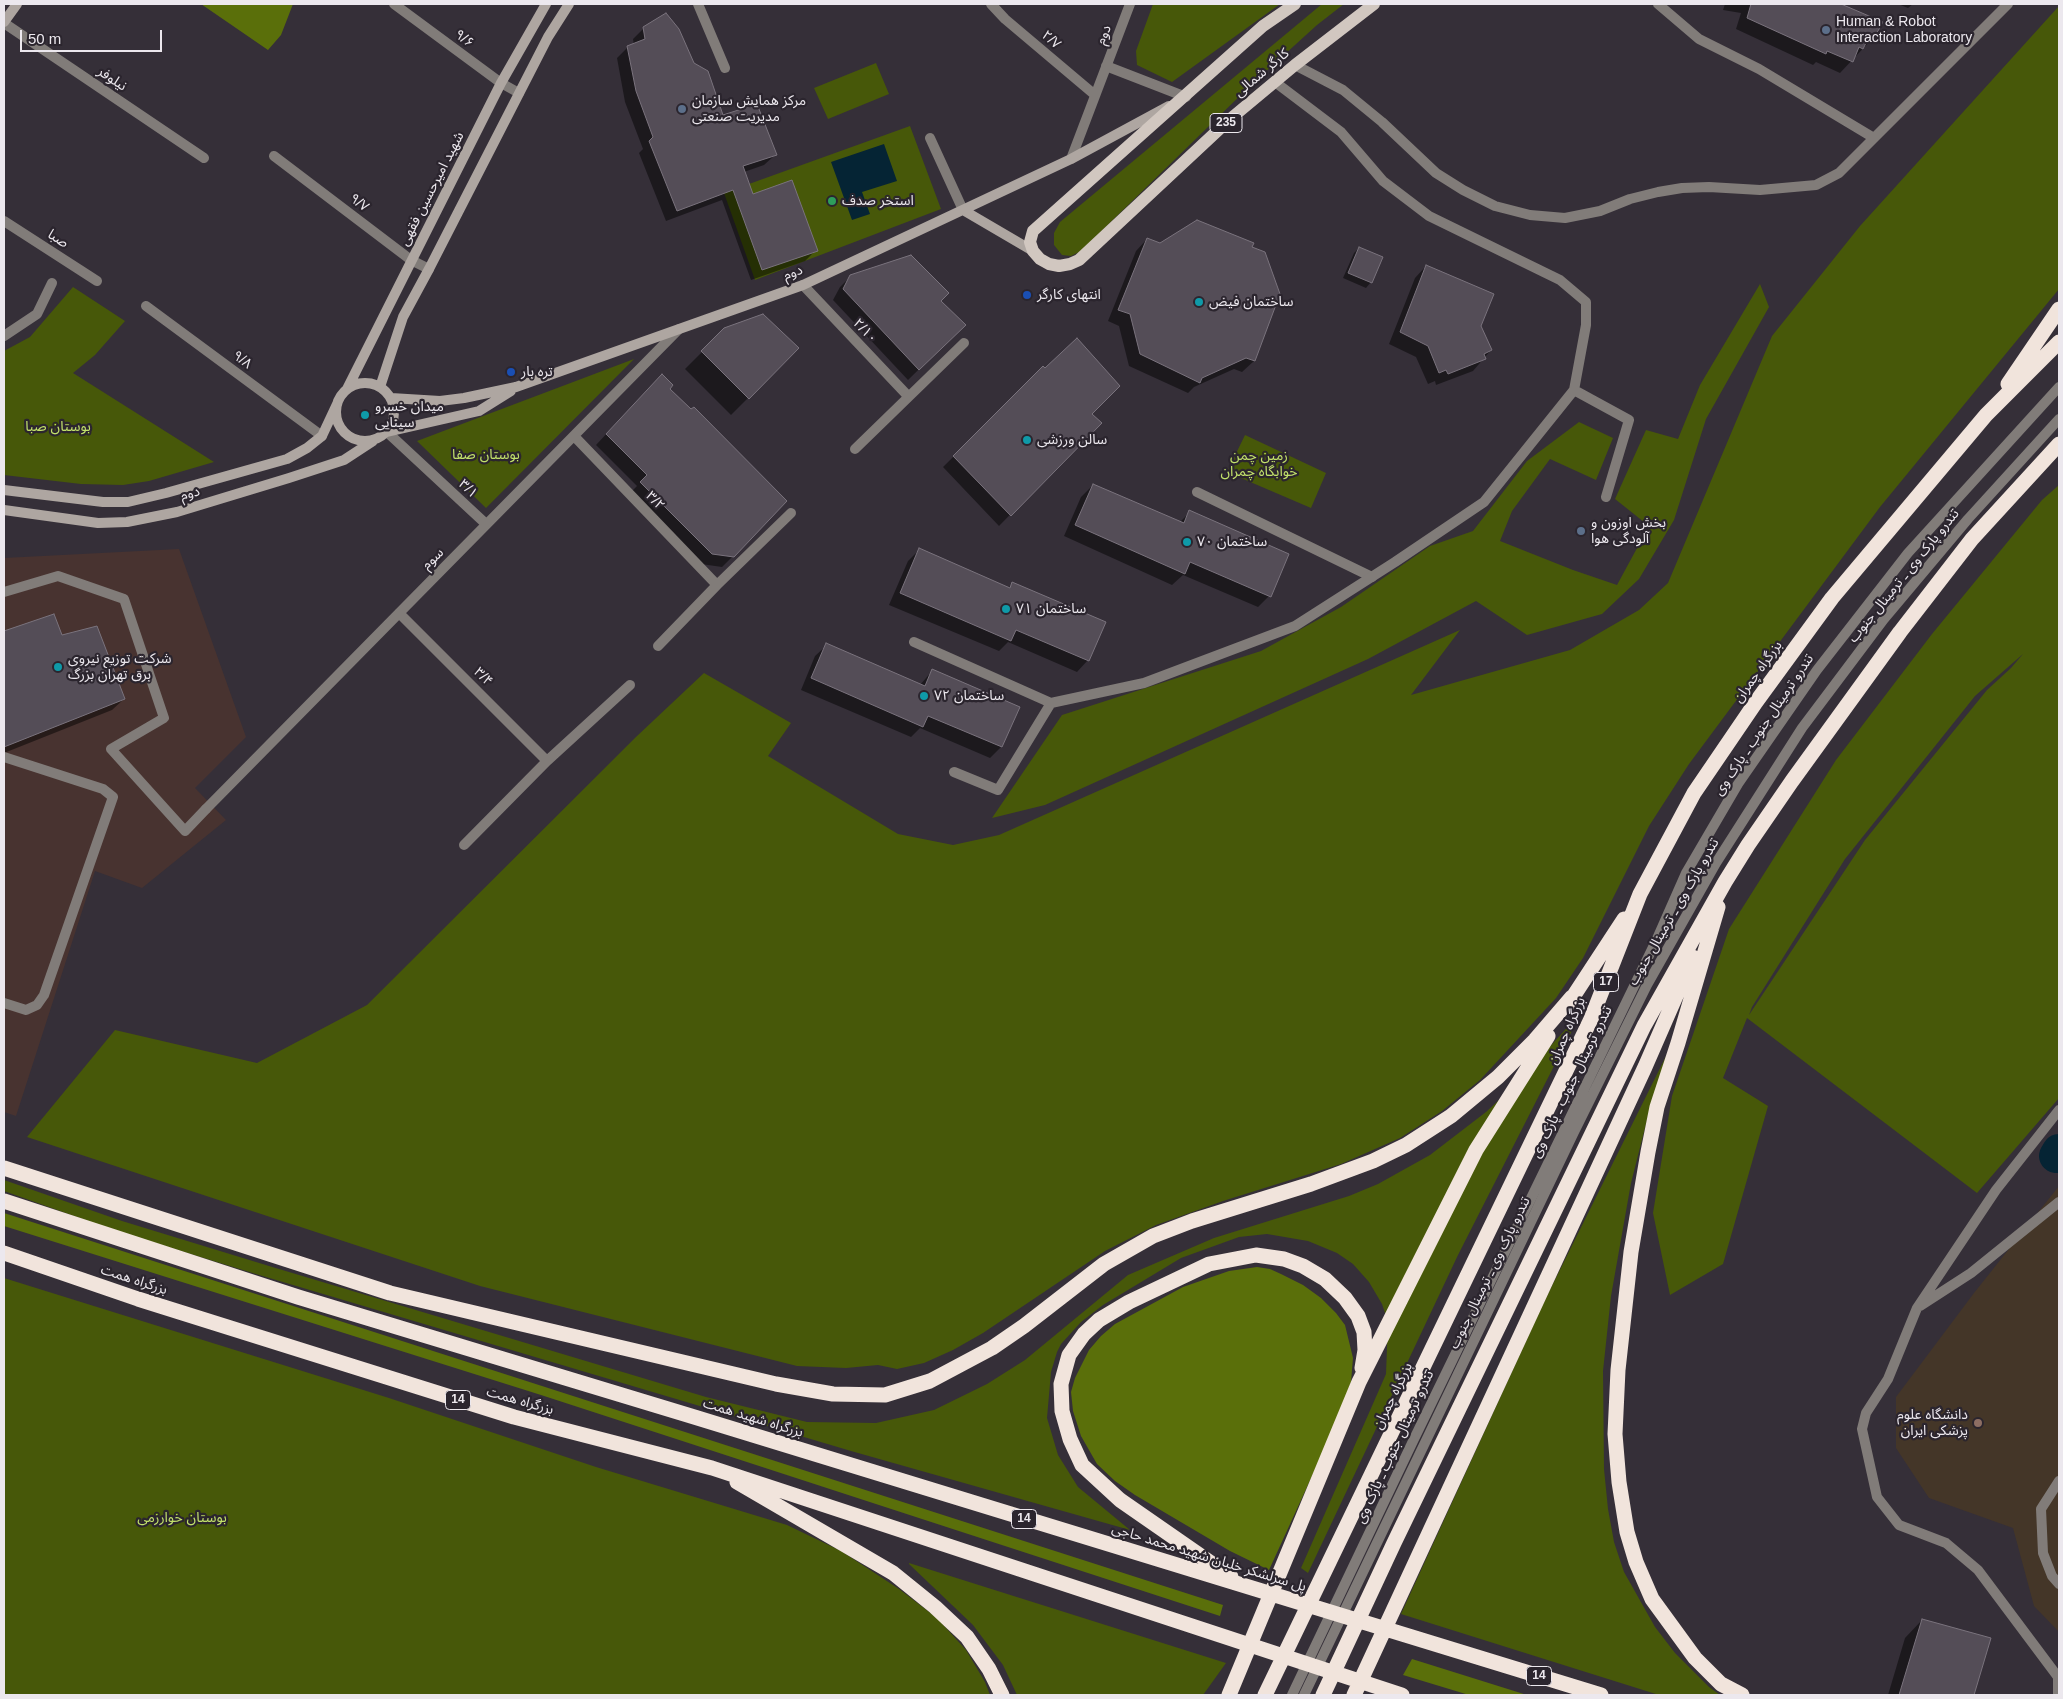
<!DOCTYPE html>
<meta charset="utf-8">
<style>
body{margin:0}
#map{position:relative;width:2063px;height:1699px;overflow:hidden;background:#352f38;font-family:Helvetica,sans-serif}
canvas{display:block}
.frame{position:absolute;inset:0;border:5px solid #ece8ee;pointer-events:none}
.scale{position:absolute;left:20px;top:30px;width:142px;height:22px;box-sizing:border-box;border:2px solid #ece8ee;border-top:0;padding-left:6px;font-size:15px;line-height:18px;white-space:nowrap;color:#ece8ee;-webkit-text-stroke:4px #2b252e;paint-order:stroke}
</style>
<div id="map">
<canvas width="2063" height="1699"></canvas>
<div class="frame"></div>
<div class="scale">50 m</div>
</div>
<script>
const ctx = document.querySelector('canvas').getContext('2d');
ctx.lineJoin = 'round';
function fillPath(path, color) {
  ctx.fillStyle = color;
  ctx.fill(path, 'evenodd');
}
function poly(rows) {
  const path = new Path2D();
  for (const r of rows) {
    if (r.length === 3) {
      path.moveTo(r[0] + r[2], r[1]);
      path.arc(r[0], r[1], r[2], 0, 2 * Math.PI);
      continue;
    }
    path.moveTo(r[0], r[1]);
    for (let i = 2; i < r.length; i += 2) path.lineTo(r[i], r[i + 1]);
  }
  return path;
}
function strokePath(path, color, width, dash) {
  ctx.strokeStyle = color;
  ctx.lineWidth = width;
  ctx.lineCap = dash ? 'butt' : 'round';
  ctx.setLineDash(dash || []);
  ctx.stroke(path);
}
function label(font, color, halo, rows, align = 'center') {
  ctx.font = font + ' Helvetica,"Noto Sans Arabic",sans-serif';
  ctx.lineWidth = 4.5;
  ctx.setLineDash([]);
  ctx.textBaseline = 'middle';
  ctx.strokeStyle = halo;
  ctx.fillStyle = color;
  for (const [text, x, y, turn = 0] of rows) {
    ctx.save();
    ctx.translate(x, y);
    ctx.rotate((+turn || 0) * Math.PI / 180);
    ctx.textAlign = isNaN(turn) ? turn : align;
    if (halo) ctx.strokeText(text, 0, 0);
    ctx.fillText(text, 0, 0);
    ctx.restore();
  }
}
fillPath(poly([
 [179,549,246,737,195,788,226,820,142,888,95,871,16,1116,4,1112,4,558]
]), '#483330');
fillPath(poly([
 [2059,1186,2059,1632,2034,1606,2013,1528,1929,1498,1896,1448,1896,1397,1974,1293]
]), '#443628');
fillPath(poly([
 [1153,4,1280,4,1172,82,1137,65,1136,51],
 [1322,4,1344,4,1317,25,1251,85,1081,251,1071,256,1062,255,1054,245,1054,233,1060,222],
 [2059,6,2059,289,1880,507,1689,764,1649,826,1583,958,1556,998,1480,1080,1442,1111,1400,1138,1341,1164,1223,1201,1156,1225,1105,1251,983,1333,953,1350,924,1363,897,1369,878,1365,846,1368,797,1366,480,1286,27,1137,115,1030,257,1063,367,1005,637,736,704,673,791,723,768,756,898,834,953,845,999,835,1460,630,1411,695,1570,650,1639,610,1668,583,1772,336,1860,226],
 [876,63,889,94,828,119,814,88],
 [910,126,941,209,755,280,724,193],
 [1760,284,1769,307,1706,419,1674,520,1639,579,1602,614,1527,635,1476,601,1368,659,1045,805,992,818,1062,715,1261,651,1341,607,1430,546,1473,531,1527,461,1579,422,1613,438,1596,480,1550,459,1512,511,1500,541,1573,570,1617,585,1649,526,1615,499,1646,430,1678,439,1700,385],
 [73,287,125,321,95,355,73,373,214,462,149,481,123,485,81,484,4,475,4,351,30,337],
 [634,359,486,508,417,441],
 [1245,435,1326,473,1311,508,1227,472],
 [2059,485,2059,1098,1977,1193,1747,1018,1723,1078,1768,1106,1723,1264,1670,1295,1653,1213,1672,1096,1729,929,1836,760,1932,634,2042,500],
 [2023,654,2011,668,1987,690,1865,840,1749,1015,1752,1007,1845,859,1975,696],
 [1585,1005,1458,1255,1308,1573,1301,1568,1386,1374,1388,1322,1382,1304,1369,1282,1353,1264,1337,1253,1308,1241,1267,1234,1239,1237,1181,1258,1103,1305,1081,1322,1061,1344,1057,1352,1051,1372,1047,1418,1058,1455,1078,1487,1130,1530,851,1451,256,1274,119,1232,4,1191,4,1180,122,1221,269,1266,706,1397,807,1422,876,1423,934,1410,987,1384,1025,1360,1128,1275,1214,1238,1349,1196,1378,1184,1430,1155,1486,1112,1513,1087,1565,1030],
 [1673,1042,1650,1108,1631,1183,1611,1296,1603,1371,1604,1469,1608,1509,1614,1542,1624,1572,1655,1627,1675,1653,1709,1687,1720,1695,1659,1695,1401,1614,1542,1306],
 [4,1278,389,1398,596,1467,787,1525,841,1551,899,1589,937,1618,966,1650,985,1682,990,1695,4,1695],
 [909,1564,909,1563,1226,1663,1203,1695,1017,1695,1003,1665,973,1625]
]), '#475809');
fillPath(poly([
 [201,4,293,4,281,35,268,50],
 [4,1213,1223,1605,1220,1616,541,1395,4,1226],
 [1257,1267,1270,1269,1281,1274,1303,1285,1321,1298,1336,1313,1345,1325,1353,1358,1351,1382,1339,1417,1269,1570,1230,1551,1135,1495,1115,1481,1097,1464,1081,1436,1073,1411,1071,1392,1075,1378,1089,1350,1101,1336,1115,1324,1183,1287,1229,1271],
 [1412,1659,1527,1695,1469,1695,1403,1675]
]), '#5a6f0a');
fillPath(poly([
 [884,144,897,181,862,192,870,214,852,220,831,162]
]), '#052434');
fillPath(poly([
 [1725,4,1838,4,1881,23,1873,38,1840,73,1816,62,1813,65,1736,29,1741,13,1723,10],
 [1898,4,1913,4,1908,8],
 [644,28,693,64,722,116,775,155,764,165,744,172,753,196,816,250,805,261,751,280,722,200,666,221,639,153,643,149,625,102,617,58,628,47,634,45,633,39],
 [1147,239,1160,244,1251,248,1279,294,1254,361,1242,372,1234,369,1194,387,1188,393,1129,366,1119,326,1108,321,1136,251],
 [1359,248,1371,282,1366,288,1343,278,1354,253],
 [1426,266,1479,326,1491,350,1473,371,1436,385,1435,381,1428,384,1416,357,1389,344,1415,278],
 [851,276,939,301,964,325,908,380,833,300,840,287],
 [725,329,798,348,731,415,685,369],
 [1043,368,1100,423,999,526,943,467],
 [651,386,668,389,733,556,722,567,701,564,630,493,637,486,596,445],
 [1093,485,1179,523,1190,512,1269,596,1258,607,1183,575,1172,585,1064,536,1081,497],
 [919,550,1008,588,1013,584,1088,660,1077,672,1008,642,999,651,889,605,908,561],
 [53,616,61,637,124,699,112,710,4,753,4,633],
 [827,645,920,685,932,671,1001,747,990,758,920,728,911,737,801,690,815,656],
 [1922,1620,1989,1639,1973,1695,1888,1695,1905,1638]
]), '#0007');
strokePath(poly([
 [2056,1156,2059,1151]
]), '#052434', 34);
const building = poly([
 [1751,4,1841,4,1883,22,1874,38,1867,41,1863,49,1859,47,1853,62,1827,51,1826,54,1747,18,1751,4],
 [666,13,679,29,694,63,708,71,723,115,757,104,777,155,743,166,753,194,792,180,818,251,762,270,733,190,677,211,649,141,653,137,636,91,627,46,645,39,643,27,666,13],
 [1197,220,1254,243,1252,247,1265,252,1280,294,1255,361,1246,358,1202,378,1200,383,1140,354,1130,314,1118,310,1147,238,1160,243,1197,220],
 [1359,247,1383,257,1372,283,1348,273,1359,247],
 [911,255,949,293,941,301,966,325,919,370,843,289,850,275,911,255],
 [1426,265,1494,294,1481,326,1492,350,1484,354,1486,359,1448,374,1446,370,1439,373,1428,346,1400,332,1426,265],
 [763,314,799,348,749,399,701,351,724,328,763,314],
 [1077,338,1120,386,1092,414,1102,423,1011,516,953,456,1043,366,1045,368,1077,338],
 [662,374,673,385,670,389,691,409,694,407,787,501,734,557,712,554,640,482,647,475,606,434,662,374],
 [1093,484,1184,523,1189,510,1289,554,1271,597,1190,562,1185,574,1075,525,1093,484],
 [919,548,1010,588,1012,582,1106,622,1089,661,1016,630,1011,641,900,593,919,548],
 [54,614,62,635,97,626,125,699,4,747,4,631,54,614],
 [826,643,925,686,932,669,1020,707,1002,747,928,716,923,727,811,678,826,643],
 [1922,1619,1991,1638,1974,1695,1899,1695,1922,1619]
]);
fillPath(building, '#544d57');
strokePath(building, '#7a737d', 1);
strokePath(poly([
 [698,4,725,68],
 [1658,4,1699,39,1759,69,1874,138],
 [1295,65,1343,90,1382,122,1436,173,1463,190,1495,206,1530,215,1565,218,1600,211,1630,199,1658,192,1682,188,1709,187,1760,190,1816,185,1839,173,2008,4],
 [1197,492,1372,577],
 [4,592,58,576,124,599,164,718,111,749,185,831,206,809],
 [4,757,103,789,113,797,44,995,37,1005,26,1010,4,1003],
 [1920,1306,1971,1273,2059,1202],
 [2059,1481,2041,1509,2043,1553,2052,1576,2059,1584],
 [1292,1695,1414,1439,1656,941,1686,873,1738,784,1817,670,1908,553,2059,387],
 [1304,1695,1574,1132,1647,985,1716,863,1802,728,1884,619,1968,519,2059,419],
 [2058,1695,2058,1677,1978,1570,1946,1543,1899,1525,1877,1497,1862,1429,1866,1413,1888,1379,1917,1308,1996,1190,2059,1110]
]), '#817c79', 10);
strokePath(poly([
 [394,4,501,83,519,93],
 [991,4,1005,19,1095,95],
 [4,23,204,158],
 [1106,66,1186,97],
 [930,138,963,210],
 [274,156,411,260,429,269],
 [1071,159,1130,4],
 [4,221,97,281],
 [803,285,908,396],
 [146,306,322,436],
 [4,336,37,314,52,283],
 [1574,390,1629,420,1606,497],
 [387,432,486,524],
 [574,436,717,585],
 [855,449,964,343],
 [399,613,547,761],
 [914,642,1051,703,1144,683,1295,626,1395,562,1484,502,1574,390,1586,325,1586,302,1560,280,1429,216,1383,181,1341,132,1275,82],
 [658,646,717,585,791,513],
 [954,772,998,790,1051,703],
 [206,809,679,329],
 [464,845,547,761,630,685]
]), '#817c79', 10);
strokePath(poly([
 [4,22,17,4],
 [963,210,1033,251],
 [365,412,29],
 [380,387,403,317,429,269,548,37,569,4],
 [347,389,501,83,546,4],
 [391,398,440,401,464,398,516,387,803,285,1071,159,1169,106],
 [387,432,479,411,511,391],
 [4,490,103,502,128,502,166,493,287,459,307,448,322,436,337,404],
 [4,510,98,523,127,522,177,512,289,478,344,460,373,441]
]), '#aea6a1', 10);
strokePath(poly([
 [1295,4,1263,26,1033,231,1030,242,1033,251,1040,259,1049,264,1059,266,1070,264,1079,260,1229,120,1295,65,1374,4]
]), '#d1c7c0', 12);
strokePath(poly([
 [2008,384,2059,309],
 [1718,907,1678,1043,1657,1107,1648,1152,1631,1252,1618,1370,1615,1434,1619,1482,1627,1532,1636,1562,1652,1599,1695,1658,1721,1684,1742,1695],
 [1567,1006,1624,919],
 [4,1168,390,1293,776,1384,833,1394,885,1395,930,1381,992,1348,1024,1326,1104,1264,1153,1236,1192,1221,1311,1184,1373,1161,1406,1145,1451,1116,1498,1077,1535,1040,1572,997],
 [4,1201,298,1297,691,1416,1601,1695],
 [4,1253,138,1299,514,1417,712,1468,1402,1695],
 [737,1482,893,1573,935,1607,967,1637,989,1669,1002,1695],
 [1231,1577,1120,1500,1082,1465,1070,1439,1062,1411,1061,1384,1069,1355,1084,1334,1099,1320,1129,1302,1209,1264,1256,1255,1284,1259,1303,1266,1325,1279,1345,1298,1358,1316,1364,1332,1365,1350,1362,1368],
 [1229,1695,1359,1382,1476,1150,1548,1036],
 [1265,1695,1591,1019,1640,894,1694,793,1756,702,1832,598,1986,415,2059,342],
 [1323,1695,1394,1543,1644,1026,1725,882,1748,845,1792,781,1900,632,1972,539,2059,444],
 [1354,1695,1645,1067,1693,957]
]), '#f1e4dc', 15);
for (const [x, y, r, color] of [
 [1826,30,5,"#5c6f8a"],
 [682,109,5,"#5c6f8a"],
 [832,201,5,"#2e9e5b"],
 [1027,295,5,"#1a4fb4"],
 [1199,302,5,"#0f9aa8"],
 [511,372,5,"#1a4fb4"],
 [365,415,5,"#0f9aa8"],
 [1027,440,5,"#0f9aa8"],
 [1581,531,5,"#5c6f8a"],
 [1187,542,5,"#0f9aa8"],
 [1006,609,5,"#0f9aa8"],
 [58,667,5,"#0f9aa8"],
 [924,696,5,"#0f9aa8"],
 [1978,1423,5,"#8d6e63"]
]) {
  const dot = new Path2D();
  dot.arc(x, y, r, 0, 2 * Math.PI);
  ctx.fillStyle = color;
  ctx.fill(dot);
  strokePath(dot, '#2b252e', 2);
}
for (const [x, y, w] of [
 [1226,123,32],
 [1606,982,25],
 [458,1400,25],
 [1024,1519,25],
 [1539,1676,25]
]) {
  const box = new Path2D();
  box.roundRect(x - w / 2, y - 9.5, w, 19, 4);
  ctx.fillStyle = '#2b252e';
  ctx.fill(box);
  strokePath(box, '#ece8ee', 1);
}
label('bold 12px', '#ece8ee', null, [
 ["235",1226,123],
 ["17",1606,982],
 ["14",458,1400],
 ["14",1024,1519],
 ["14",1539,1676]
]);
label('14px', '#ece8ee', '#2b252e', [
 ["Human & Robot",1836,22],
 ["Interaction Laboratory",1836,38],
 ["مرکز همایش سازمان",692,101],
 ["مدیریت صنعتی",692,117],
 ["استخر صدف",842,201],
 ["انتهای کارگر",1037,295],
 ["ساختمان فیض",1209,302],
 ["تره بار",521,372],
 ["میدان خسرو",375,407],
 ["سینایی",375,423],
 ["سالن ورزشی",1037,440],
 ["بخش اوزون و",1591,523],
 ["آلودگی هوا",1591,539],
 ["ساختمان ۷۰",1197,542],
 ["ساختمان ۷۱",1016,609],
 ["شرکت توزیع نیروی",68,659],
 ["برق تهران بزرگ",68,675],
 ["ساختمان ۷۲",934,696],
 ["دانشگاه علوم",1968,1415,"right"],
 ["پزشکی ایران",1968,1431,"right"]
], 'left');
label('14px', '#ece8ee', '#2b252e', [
 ["دوم",1104,35,-69],
 ["۹/۶",464,39,37],
 ["۲/۷",1051,40,40],
 ["کارگر شمالی",1262,73,-40],
 ["نیلوفر",112,79,34],
 ["شهید امیرحسین فقهی",432,189,-63],
 ["۹/۷",359,203,37],
 ["صبا",58,239,33],
 ["دوم",793,273,-21],
 ["۲/۱۰",865,331,46],
 ["۹/۸",242,360,36],
 ["۳/۱",468,489,43],
 ["دوم",190,494,-17],
 ["۳/۲",655,501,46],
 ["سوم",433,559,-45],
 ["تندرو پارک وی ـ ترمینال جنوب",1904,576,-51],
 ["بزرگراه چمران",1758,672,-54],
 ["۳/۴",483,677,45],
 ["تندرو ترمینال جنوب ـ پارک وی",1764,725,-56],
 ["تندرو پارک وی ـ ترمینال جنوب",1674,912,-60],
 ["بزرگراه چمران",1567,1031,-66],
 ["تندرو ترمینال جنوب ـ پارک وی",1572,1082,-64],
 ["تندرو پارک وی ـ ترمینال جنوب",1490,1273,-64],
 ["بزرگراه همت",134,1280,18],
 ["بزرگراه چمران",1393,1396,-64],
 ["بزرگراه همت",520,1401,16],
 ["بزرگراه شهید همت",753,1418,17],
 ["تندرو ترمینال جنوب ـ پارک وی",1395,1447,-65],
 ["پل سرلشکر خلبان شهید محمد حاجی",1209,1558,17]
]);
label('14px', '#c2e16b', '#2b252e', [
 ["بوستان صبا",58,427],
 ["بوستان صفا",486,455],
 ["زمین چمن",1259,456],
 ["خوابگاه چمران",1259,472],
 ["بوستان خوارزمی",182,1518]
]);
</script>
